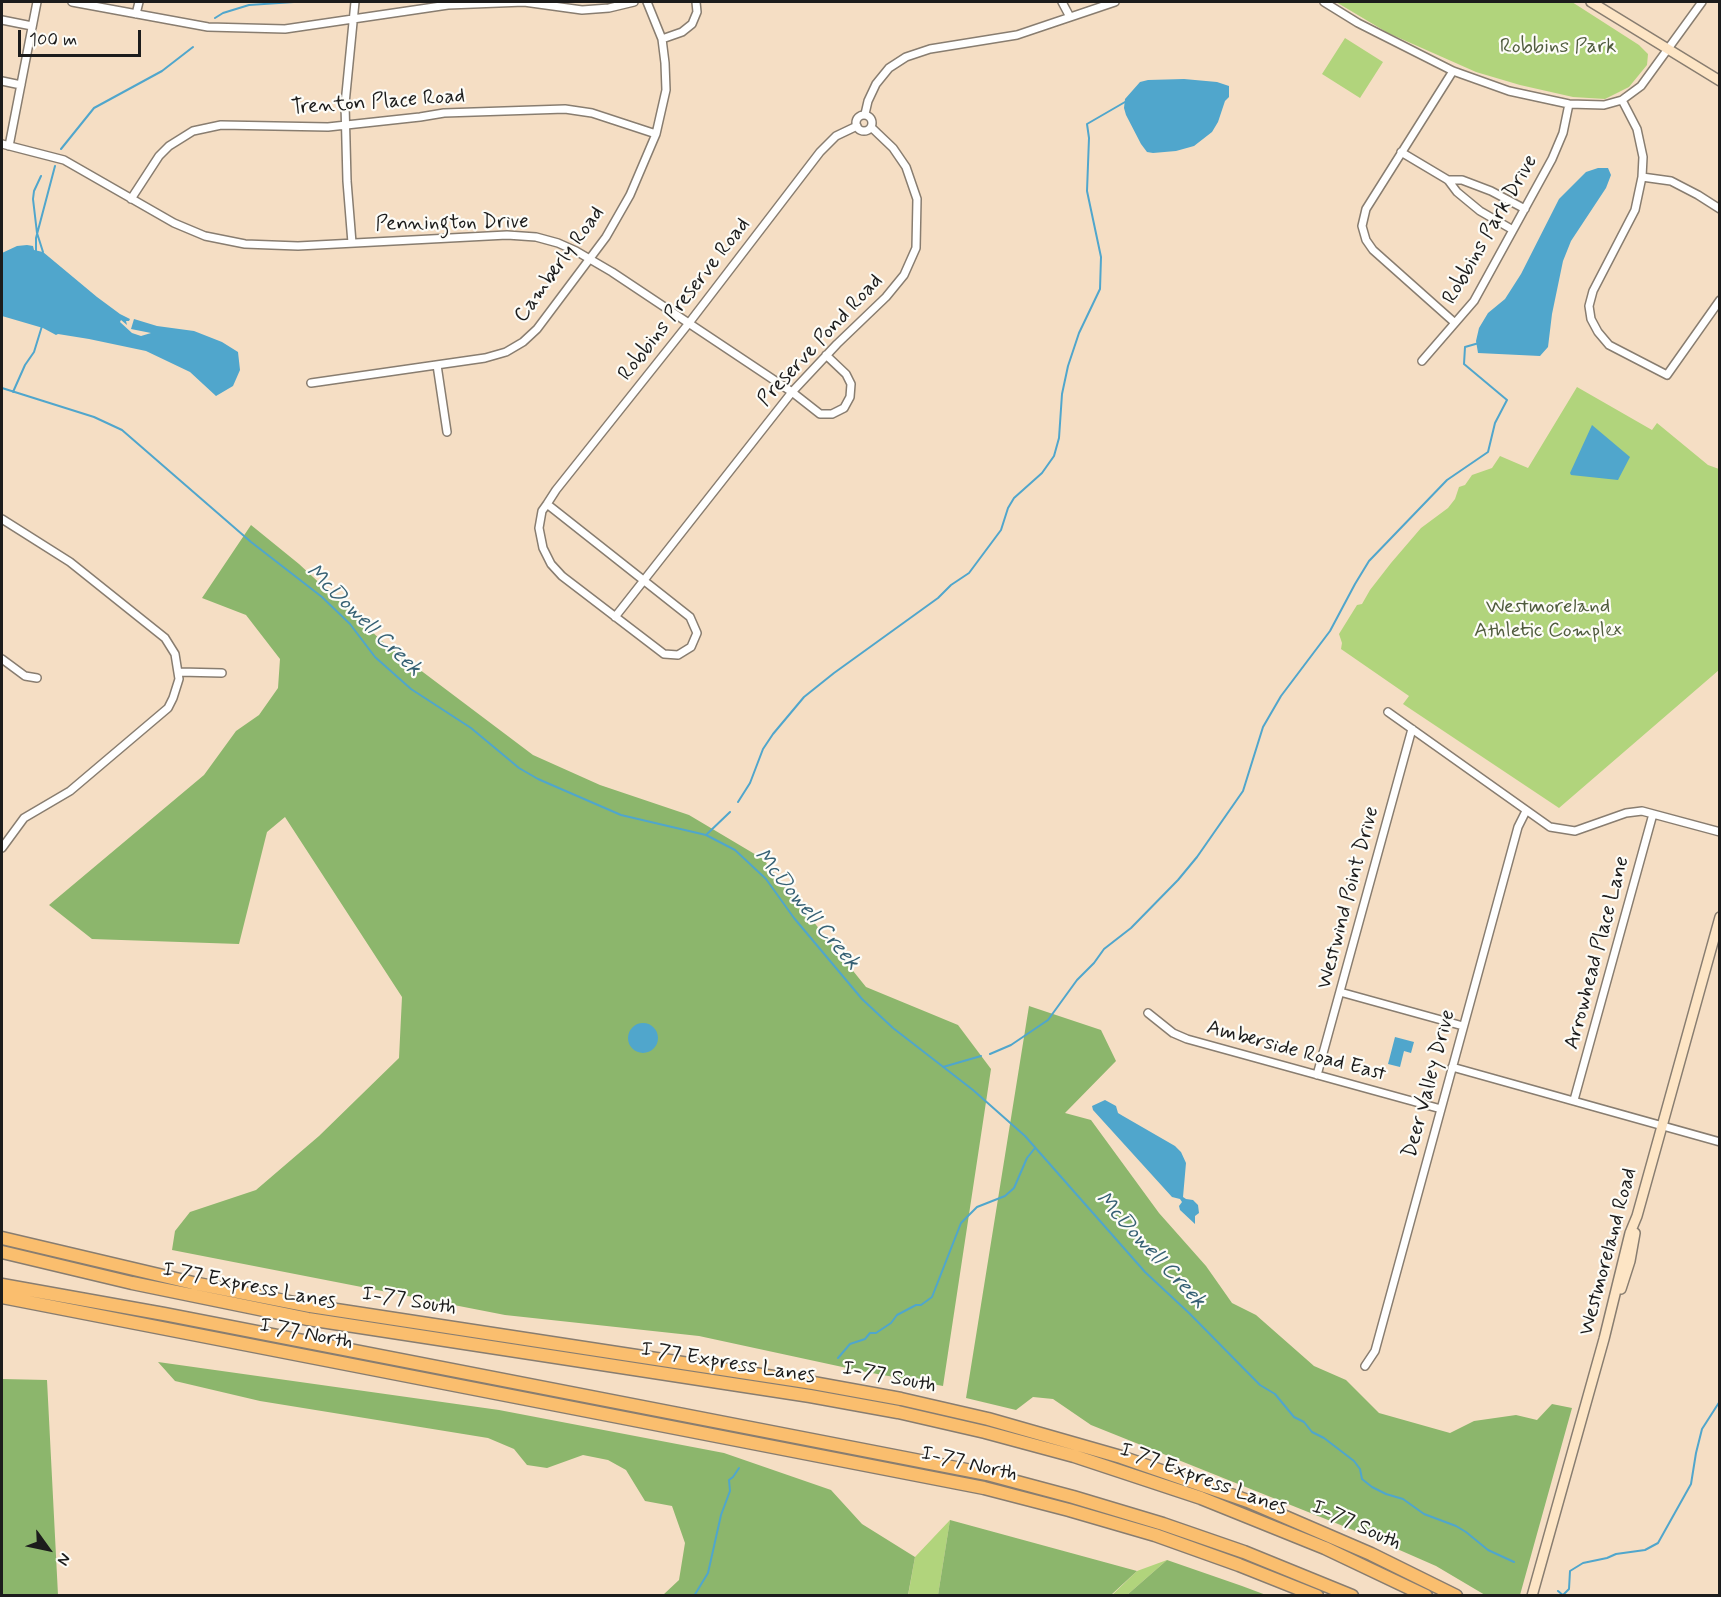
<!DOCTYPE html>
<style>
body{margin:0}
#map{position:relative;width:1721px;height:1597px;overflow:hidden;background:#f5dec4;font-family:Mynerve,sans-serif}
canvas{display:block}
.frame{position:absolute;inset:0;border:3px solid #1c1c1c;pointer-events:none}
.north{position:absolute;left:18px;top:1519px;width:60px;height:60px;-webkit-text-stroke:4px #fdfcf7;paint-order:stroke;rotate:123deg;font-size:16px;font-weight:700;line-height:24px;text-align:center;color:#1c1c1c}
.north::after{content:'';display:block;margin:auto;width:21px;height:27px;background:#1c1c1c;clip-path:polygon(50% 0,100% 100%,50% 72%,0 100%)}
.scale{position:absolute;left:18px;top:30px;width:123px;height:27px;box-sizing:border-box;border:3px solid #1c1c1c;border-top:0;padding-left:8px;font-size:18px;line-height:21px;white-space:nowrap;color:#1c1c1c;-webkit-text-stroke:4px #fdfcf7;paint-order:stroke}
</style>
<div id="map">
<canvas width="1721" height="1597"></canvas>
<div class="frame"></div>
<div class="north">N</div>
<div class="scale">100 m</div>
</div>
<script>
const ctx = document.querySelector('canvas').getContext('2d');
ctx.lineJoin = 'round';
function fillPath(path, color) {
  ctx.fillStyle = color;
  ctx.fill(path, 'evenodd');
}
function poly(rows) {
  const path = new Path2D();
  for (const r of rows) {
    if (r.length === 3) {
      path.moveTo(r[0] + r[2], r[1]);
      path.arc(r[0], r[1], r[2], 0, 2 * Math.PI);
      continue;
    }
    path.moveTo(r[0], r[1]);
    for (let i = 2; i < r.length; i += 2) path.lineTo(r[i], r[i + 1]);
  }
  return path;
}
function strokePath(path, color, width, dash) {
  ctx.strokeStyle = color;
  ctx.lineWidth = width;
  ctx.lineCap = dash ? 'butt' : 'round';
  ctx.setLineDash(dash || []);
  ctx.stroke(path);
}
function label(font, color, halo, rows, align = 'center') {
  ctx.font = font + ' Mynerve,sans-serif';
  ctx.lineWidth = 4.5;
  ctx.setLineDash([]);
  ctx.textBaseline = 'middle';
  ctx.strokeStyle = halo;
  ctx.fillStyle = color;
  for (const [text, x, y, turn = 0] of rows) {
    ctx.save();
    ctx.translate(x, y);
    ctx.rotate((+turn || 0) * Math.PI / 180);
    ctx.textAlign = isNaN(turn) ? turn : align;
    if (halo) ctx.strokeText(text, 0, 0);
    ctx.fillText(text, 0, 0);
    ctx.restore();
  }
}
fillPath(poly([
 [1336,2,1572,2,1639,45,1648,54,1647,65,1629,87,1605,99,1573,97,1520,85,1476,72,1388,33],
 [1345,38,1383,62,1360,98,1322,74],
 [1577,387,1652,430,1657,423,1708,465,1719,469,1719,670,1559,808,1403,704,1409,696,1341,649,1342,643,1339,634,1357,605,1362,604,1370,590,1391,563,1421,528,1448,508,1455,499,1459,487,1465,485,1472,475,1492,468,1500,456,1528,468],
 [950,1520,938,1595,908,1596,915,1557],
 [1167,1560,1127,1595,1111,1596,1137,1571]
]), '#b1d47c');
fillPath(poly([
 [251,525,299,564,383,642,533,755,600,785,689,815,763,859,866,987,958,1025,991,1069,943,1386,861,1371,699,1336,505,1315,172,1250,175,1231,190,1212,256,1190,319,1136,399,1058,402,997,285,817,267,832,239,944,92,939,49,905,204,775,236,731,259,715,278,688,280,659,246,615,202,598],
 [1029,1006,1101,1030,1116,1061,1065,1113,1091,1120,1159,1213,1206,1266,1232,1303,1256,1315,1314,1366,1346,1380,1379,1413,1450,1433,1474,1421,1516,1415,1537,1420,1552,1404,1572,1408,1520,1595,1485,1595,1436,1566,1363,1534,1091,1425,1053,1399,1033,1397,1016,1410,966,1398],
 [158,1362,499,1410,724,1453,831,1490,862,1524,915,1557,908,1595,663,1595,679,1580,685,1543,672,1506,645,1501,626,1470,608,1460,583,1455,547,1468,527,1465,514,1449,488,1438,260,1401,175,1381],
 [2,1379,47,1380,58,1595,2,1595],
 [950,1520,1137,1571,1111,1595,938,1595],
 [1167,1560,1242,1586,1266,1595,1127,1595]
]), '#8cb66c');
fillPath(poly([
 [1184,79,1217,82,1229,86,1229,97,1225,101,1218,122,1212,132,1194,146,1176,151,1153,153,1147,152,1141,144,1126,115,1124,108,1125,99,1140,82,1148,80],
 [1598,168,1608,168,1611,175,1606,188,1571,241,1563,261,1552,314,1548,347,1540,356,1478,353,1476,341,1479,328,1488,313,1505,299,1521,274,1559,199,1586,172],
 [27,245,33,246,34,250,43,252,97,297,120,314,130,319,129,321,126,321,127,325,121,320,120,322,132,333,141,336,151,333,131,329,134,319,157,326,194,331,222,342,238,352,240,370,233,386,216,396,190,372,146,351,89,339,58,334,56,335,43,328,2,316,2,253,17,246],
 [1592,425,1630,457,1618,480,1571,475,1570,473],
 [643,1038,15],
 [1395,1037,1414,1042,1411,1053,1404,1051,1400,1067,1388,1064],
 [1105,1100,1116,1106,1118,1113,1123,1116,1175,1146,1181,1152,1186,1163,1183,1197,1186,1199,1193,1200,1198,1205,1199,1213,1195,1216,1195,1224,1180,1210,1179,1206,1182,1202,1180,1199,1172,1197,1093,1110,1092,1106]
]), '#50a6cc');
strokePath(poly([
 [215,18,223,13,249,5,294,2],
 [61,149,94,108,162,71,193,47],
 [41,176,34,191,33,199,37,233,43,252],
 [36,251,36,238,55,166],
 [2,388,94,417,122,430,251,542,322,597,350,624,375,657,411,689,471,728,519,768,538,779,621,815,706,835,735,850,766,879,794,918,862,999,893,1028,973,1090,1025,1136,1145,1272,1189,1313,1260,1385,1275,1394,1294,1417,1304,1422,1312,1432,1324,1438,1354,1461,1360,1469,1362,1479,1372,1487,1386,1494,1403,1499,1424,1514,1456,1526,1466,1532,1488,1550,1514,1562],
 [13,392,25,365,34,352,42,326],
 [738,802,750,783,763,749,773,734,804,697,834,673,938,598,951,585,969,573,1001,530,1008,508,1014,498,1042,473,1054,456,1059,438,1062,394,1068,366,1079,333,1100,289,1101,257,1087,191,1089,138,1087,124,1125,102],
 [706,835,730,812],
 [990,1054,1011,1045,1048,1020,1077,980,1094,963,1104,949,1131,928,1178,880,1197,857,1243,791,1263,727,1281,696,1330,631,1355,584,1369,561,1447,480,1488,452,1495,423,1507,400,1464,364,1465,347,1479,343],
 [943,1067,981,1056],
 [838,1358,850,1344,865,1339,870,1333,876,1333,891,1323,897,1315,916,1305,921,1305,932,1297,961,1223,977,1207,1005,1196,1014,1188,1027,1158,1035,1148],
 [1558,1591,1564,1596],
 [1563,1595,1569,1589,1570,1571,1583,1563,1607,1558,1616,1554,1645,1550,1658,1543,1691,1484,1696,1453,1702,1429,1720,1401],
 [694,1596,708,1573,721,1515,730,1491,729,1480,733,1477,739,1468]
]), '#50a6cc', 2);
const street = poly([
 [72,2,208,27,285,29,448,5,524,2,582,10,609,8,634,2],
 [1062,2,1070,17],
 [1324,2,1358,23,1453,71,1509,91,1569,104,1604,105,1622,100,1641,86,1702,2],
 [136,14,139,2],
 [2,20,32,26],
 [662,39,682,32,692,24,697,12,696,2],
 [1453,71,1366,209,1362,226,1366,240,1373,250,1455,323],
 [2,81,21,85],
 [1622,100,1637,129,1643,157,1642,177,1635,210,1593,291,1589,306,1591,319,1598,332,1609,345,1667,375,1720,300],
 [865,114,868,101,876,84,889,68,906,57,930,49,1017,35,1115,2],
 [864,123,8],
 [2,144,64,160,174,223,205,236,245,244,298,246,507,235,536,237,558,243,576,251,612,272,792,392,820,414,832,414,844,408,850,397,851,384,846,374,826,355],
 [9,146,37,2],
 [1401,152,1448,180,1457,192,1480,211,1513,230],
 [1642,177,1671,181,1698,195,1720,209],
 [1448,180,1462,180,1491,191,1525,209],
 [131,199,159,156,169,146,193,131,221,125,328,127,420,117,444,113,565,109,592,113,656,134],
 [352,243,347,181,345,104,355,2],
 [1422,361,1474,301,1552,159,1563,133,1569,104],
 [437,365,447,432],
 [311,383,485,358,506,352,523,342,537,329,606,237,630,195,656,134,666,90,665,63,662,39,647,2],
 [547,504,690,617,697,633,691,647,678,655,664,654,562,576,551,564,543,548,539,528,542,511,547,504,556,490,689,323,820,152,836,136,857,126],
 [2,519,70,562,165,638,175,654,179,679,173,698,168,708,70,791,24,818,2,848],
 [615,617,792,392,837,344,886,297,904,275,916,248,917,199,906,167,893,148,871,127],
 [2,659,25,676,37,678],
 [179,672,222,673],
 [1388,712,1550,827,1575,831,1626,813,1642,811,1720,832],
 [1340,992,1463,1026],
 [1148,1013,1173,1033,1187,1039,1441,1109],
 [1452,1067,1720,1142],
 [1317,1075,1412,729],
 [1574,1100,1653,814],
 [1365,1366,1375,1351,1518,827,1526,811]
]);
const secondary = poly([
 [1591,2,1720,81],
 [1621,1289,1630,1261,1635,1233],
 [1532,1596,1604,1339,1630,1233,1637,1216,1659,1137,1720,917]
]);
const highway = poly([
 [2,1238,193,1283,310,1306,813,1383,901,1399,988,1419,1121,1457,1248,1501,1371,1554,1456,1596],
 [2,1252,132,1283,308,1319,810,1396,898,1412,985,1432,1074,1456,1201,1498,1325,1548,1426,1596],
 [2,1285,164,1314,987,1474,1073,1497,1163,1524,1244,1552,1352,1596],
 [2,1297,984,1488,1069,1510,1155,1535,1239,1565,1317,1596]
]);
strokePath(street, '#887d70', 10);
strokePath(secondary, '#887d70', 12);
strokePath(highway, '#887d70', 15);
strokePath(street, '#fff', 7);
strokePath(secondary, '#fde5c5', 9);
strokePath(highway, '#fabe6e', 12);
label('21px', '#505c3e', '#fdfcf7', [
 ["Robbins Park",1558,48],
 ["Westmoreland",1548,608],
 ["Athletic Complex",1548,632]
]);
label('21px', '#1c1c1c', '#fdfcf7', [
 ["Trenton Place Road",378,103,-4],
 ["Pennington Drive",452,224,-1],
 ["Robbins Park Drive",1491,230,-60],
 ["Camberly Road",560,265,-54],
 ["Robbins Preserve Road",685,300,-52],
 ["Preserve Pond Road",821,341,-47],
 ["Westwind Point Drive",1349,898,-75],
 ["Arrowhead Place Lane",1598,953,-75],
 ["Amberside Road East",1296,1052,15],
 ["Deer Valley Drive",1430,1084,-75],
 ["Westmoreland Road",1609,1252,-75],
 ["I 77 Express Lanes",249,1287,11],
 ["I-77 South",409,1302,9],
 ["I 77 North",306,1335,11],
 ["I 77 Express Lanes",728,1364,9],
 ["I-77 South",889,1378,11],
 ["I-77 North",969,1465,13],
 ["I 77 Express Lanes",1203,1480,20],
 ["I-77 South",1356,1526,24]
]);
label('italic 22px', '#366174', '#fdfcf7', [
 ["McDowell Creek",363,621,44],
 ["McDowell Creek",806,910,50],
 ["McDowell Creek",1150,1251,47]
]);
</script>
